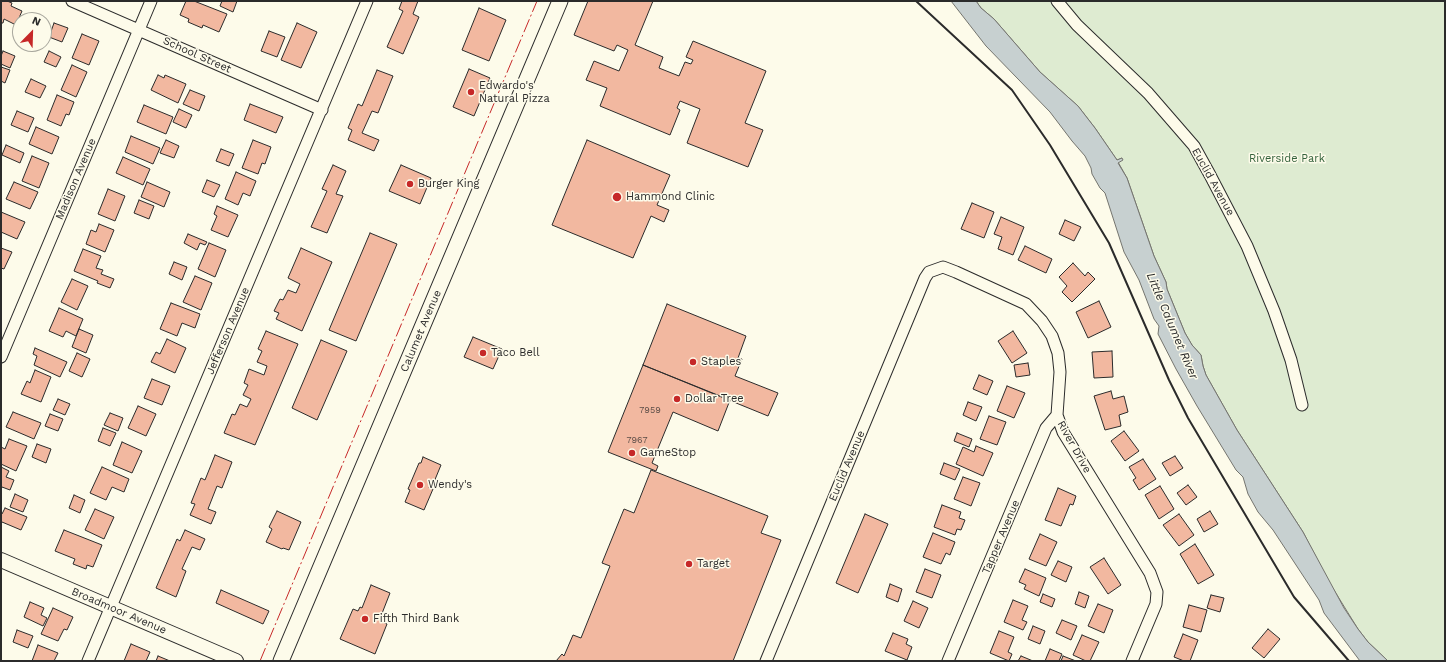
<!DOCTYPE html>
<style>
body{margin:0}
#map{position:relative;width:1446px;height:662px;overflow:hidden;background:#fdfbea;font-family:"Work Sans",sans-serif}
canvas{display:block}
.frame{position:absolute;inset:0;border:2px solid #2b2b2b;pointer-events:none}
.north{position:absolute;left:12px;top:12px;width:40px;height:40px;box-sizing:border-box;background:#fdfbea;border:1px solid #a9a89e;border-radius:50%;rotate:23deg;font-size:11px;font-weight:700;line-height:16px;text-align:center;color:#2b2b2b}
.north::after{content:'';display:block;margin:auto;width:14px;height:18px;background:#c62828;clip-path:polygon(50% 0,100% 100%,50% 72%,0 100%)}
</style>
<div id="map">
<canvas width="1446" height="662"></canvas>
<div class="frame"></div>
<div class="north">N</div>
</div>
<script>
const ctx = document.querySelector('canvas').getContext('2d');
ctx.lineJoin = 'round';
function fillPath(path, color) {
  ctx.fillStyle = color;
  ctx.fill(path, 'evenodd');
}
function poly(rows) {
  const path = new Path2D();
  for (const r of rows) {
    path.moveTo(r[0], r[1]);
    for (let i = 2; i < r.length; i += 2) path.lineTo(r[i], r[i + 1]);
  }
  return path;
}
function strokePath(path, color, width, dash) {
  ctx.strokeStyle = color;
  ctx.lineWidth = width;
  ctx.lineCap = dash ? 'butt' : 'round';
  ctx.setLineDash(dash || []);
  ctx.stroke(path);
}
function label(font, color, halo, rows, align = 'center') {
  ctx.font = font + ' "Work Sans",sans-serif';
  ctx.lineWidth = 3;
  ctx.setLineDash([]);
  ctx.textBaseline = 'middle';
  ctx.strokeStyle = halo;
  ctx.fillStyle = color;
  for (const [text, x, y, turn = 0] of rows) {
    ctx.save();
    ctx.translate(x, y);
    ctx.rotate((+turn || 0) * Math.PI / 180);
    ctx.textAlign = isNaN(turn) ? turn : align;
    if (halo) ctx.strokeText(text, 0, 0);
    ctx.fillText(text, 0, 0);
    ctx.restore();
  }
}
const green = poly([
 [976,1,1445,1,1445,661,1388,661,1368,642,1358,629,1329,582,1303,532,1237,430,1206,375,1203,366,1201,355,1192,345,1185,333,1167,289,1166,282,1154,256,1127,178,1118,162,1122,158,1117,160,1095,128,1078,106,1040,72,994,19,981,8,976,1]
]);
fillPath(green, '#deebd1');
strokePath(green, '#74746e', 1);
const water = poly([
 [951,1,976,1,981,8,994,19,1040,72,1078,106,1095,128,1117,160,1122,158,1123,160,1118,163,1127,178,1154,256,1166,282,1167,289,1185,333,1192,345,1201,355,1203,366,1206,375,1237,430,1303,532,1344,608,1358,629,1368,642,1388,661,1360,661,1324,613,1319,600,1273,530,1258,512,1248,494,1243,477,1236,470,1197,406,1176,369,1158,334,1159,326,1154,319,1139,280,1124,252,1105,193,1100,188,1092,174,1091,168,1085,156,1072,141,1050,112,986,46,951,1]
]);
fillPath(water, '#c7d0d0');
strokePath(water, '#74746e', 1);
const building = poly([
 [1,1,7,1,12,3,11,6,22,11,16,25,4,19,3,23,1,23,1,1],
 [186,1,194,1,227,14,219,32,203,25,202,28,188,22,189,19,180,15,186,1],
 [222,1,237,1,233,12,220,6,222,1],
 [402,1,418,1,413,14,419,17,403,54,387,47,403,11,399,9,402,1],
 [588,1,653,1,635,45,663,57,659,68,679,76,685,62,691,64,693,60,686,57,693,41,766,71,745,123,763,130,748,167,687,143,700,109,680,101,677,108,680,110,670,135,600,106,607,88,586,80,594,61,619,71,628,50,617,45,614,51,574,35,588,1],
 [479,8,506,20,489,61,462,50,479,8],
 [54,23,68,28,62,42,49,37,54,23],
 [297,23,317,32,301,68,281,60,297,23],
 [269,31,285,37,277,57,261,51,269,31],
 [82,34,99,41,89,65,72,58,82,34],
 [3,51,15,56,10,68,1,64,1,56,3,51],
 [49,51,61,57,56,67,44,62,49,51],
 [72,65,87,72,76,97,61,90,72,65],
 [1,67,10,70,5,83,1,81,1,67],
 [469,69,490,78,474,116,453,107,469,69],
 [377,70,393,76,378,113,372,111,362,133,379,140,374,151,348,140,352,130,348,128,358,104,362,106,377,70],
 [158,75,164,78,165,75,186,84,178,103,151,90,158,75],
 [31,79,46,86,40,98,25,92,31,79],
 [190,90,205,96,199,111,183,104,190,90],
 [57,95,74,102,69,115,66,114,61,126,47,120,57,95],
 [250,104,283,117,276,133,244,120,250,104],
 [144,105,173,117,166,134,137,122,144,105],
 [179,109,192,115,186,128,173,122,179,109],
 [17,111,34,118,28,132,11,125,17,111],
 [36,127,59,137,52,154,29,144,36,127],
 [131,136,160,148,153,164,125,152,131,136],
 [166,140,179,146,174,158,160,153,166,140],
 [253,140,271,147,265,164,262,163,258,174,242,168,253,140],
 [587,140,670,175,657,205,669,210,664,222,651,216,633,258,552,225,587,140],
 [6,145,24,153,20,163,2,155,6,145],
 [221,149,234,154,229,166,216,161,221,149],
 [32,156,49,163,39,188,22,181,32,156],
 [123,157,150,169,143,185,116,173,123,157],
 [333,165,346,171,336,194,343,196,327,233,311,227,327,191,322,189,333,165],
 [401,165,431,178,420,204,389,191,401,165],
 [236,172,256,181,250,196,243,193,238,205,225,199,236,172],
 [207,180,220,185,214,197,202,192,207,180],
 [14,182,38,192,30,209,6,199,14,182],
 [147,182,170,192,164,207,141,197,147,182],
 [108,189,125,196,115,221,98,214,108,189],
 [139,200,154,206,149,219,134,213,139,200],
 [972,203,994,212,984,238,961,229,972,203],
 [217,206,238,215,228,237,211,230,217,216,214,214,217,206],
 [1,212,25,222,17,239,1,232,1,212],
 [1001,217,1024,227,1013,255,998,249,1002,237,994,234,1001,217],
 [1065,220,1081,227,1074,241,1059,234,1065,220],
 [99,224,114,230,105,252,86,244,91,230,96,232,99,224],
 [370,233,397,244,356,341,329,330,370,233],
 [188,234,207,242,205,245,200,243,197,250,184,243,188,234],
 [209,243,226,250,215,277,198,269,209,243],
 [1025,246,1052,259,1046,273,1018,260,1025,246],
 [1,248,12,252,4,269,1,268,1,248],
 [301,248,332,262,302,331,276,319,279,313,274,311,280,299,283,300,288,290,296,293,300,284,288,278,301,248],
 [83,249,101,256,96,268,103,270,101,274,114,279,110,288,97,283,98,281,74,271,83,249],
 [174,262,187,267,182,280,169,274,174,262],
 [1073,263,1085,276,1088,272,1095,279,1072,302,1062,292,1067,286,1059,277,1073,263],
 [195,276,212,283,201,310,183,302,195,276],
 [72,279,88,286,77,310,61,302,72,279],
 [1099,301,1111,327,1088,338,1076,312,1099,301],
 [171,303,200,314,195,328,182,323,177,336,160,329,171,303],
 [667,304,746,336,738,358,742,359,735,376,778,393,768,416,643,365,667,304],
 [59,308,83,319,76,336,66,331,63,337,49,331,59,308],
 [79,329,93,335,86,353,72,347,79,329],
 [266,331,298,344,255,445,224,433,232,414,235,415,240,404,247,407,251,399,243,395,248,385,244,383,249,369,264,375,267,366,257,362,262,351,258,349,266,331],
 [1013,331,1027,353,1012,363,998,341,1013,331],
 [473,337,502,349,493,369,464,357,473,337],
 [167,339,186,348,175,373,151,362,156,352,160,354,167,339],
 [321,340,347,351,317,420,292,408,321,340],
 [35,348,67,362,60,377,34,365,37,356,33,354,35,348],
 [1112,351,1113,377,1094,378,1092,352,1112,351],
 [77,353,90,359,82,377,69,371,77,353],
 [1028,363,1030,375,1016,377,1014,365,1028,363],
 [643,365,730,400,718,431,673,412,652,463,658,466,656,471,608,452,643,365],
 [35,370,51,377,41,402,21,394,27,381,30,383,35,370],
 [979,375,993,381,987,395,973,389,979,375],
 [152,379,170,386,162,405,144,398,152,379],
 [1007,386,1025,393,1014,418,997,411,1007,386],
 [1111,391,1113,399,1124,396,1128,412,1119,415,1121,426,1105,430,1094,396,1111,391],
 [58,399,70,404,65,415,53,410,58,399],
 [968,402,982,407,976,421,963,415,968,402],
 [138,406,156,414,146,436,128,428,138,406],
 [13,412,41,423,34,439,6,427,13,412],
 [110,413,123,418,118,431,104,425,110,413],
 [50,414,63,419,58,431,45,426,50,414],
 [989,416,1006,422,997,445,980,439,989,416],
 [103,428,116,433,110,446,98,441,103,428],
 [1124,431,1139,451,1125,461,1111,441,1124,431],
 [957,433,972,439,969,447,954,441,957,433],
 [9,439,27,446,16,471,1,464,1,447,5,449,9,439],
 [122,442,142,451,132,473,113,465,122,442],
 [37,444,51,449,46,463,32,457,37,444],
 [976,446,993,453,983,476,956,464,963,447,974,452,976,446],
 [215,455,232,462,222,488,217,486,208,509,216,512,211,524,190,515,195,504,191,503,201,478,205,480,215,455],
 [1175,456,1183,468,1170,476,1162,463,1175,456],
 [423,457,441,465,434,482,432,481,429,488,433,489,424,510,405,502,410,490,408,489,419,463,421,463,423,457],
 [1143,459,1156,479,1139,490,1133,480,1136,478,1129,467,1143,459],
 [944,463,960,469,955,480,940,474,944,463],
 [1,467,9,471,6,477,14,480,10,490,2,487,1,489,1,467],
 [102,467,129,479,124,492,112,487,106,500,90,493,102,467],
 [651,470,768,516,761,533,781,540,733,661,556,661,562,654,564,656,573,635,581,638,610,566,602,563,624,509,634,513,651,470],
 [963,477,980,483,971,506,954,499,963,477],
 [1188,485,1197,497,1186,505,1177,493,1188,485],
 [1160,486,1174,509,1159,519,1145,495,1160,486],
 [1058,488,1076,496,1073,505,1070,504,1061,526,1045,520,1058,488],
 [15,494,28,500,23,512,10,507,15,494],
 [74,495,85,500,80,513,69,508,74,495],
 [942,505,961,512,959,518,965,520,961,530,957,529,955,535,934,527,942,505],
 [5,508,27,517,21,530,2,522,1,524,1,514,2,514,5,508],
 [95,509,114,517,104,539,85,530,95,509],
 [277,511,301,522,289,550,283,548,282,549,266,542,272,529,269,527,277,511],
 [1210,511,1218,524,1204,532,1197,519,1210,511],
 [865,514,888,524,858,593,836,583,865,514],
 [1179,514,1194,535,1179,546,1163,525,1179,514],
 [64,530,102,545,93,567,87,565,86,569,73,564,75,559,55,551,64,530],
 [185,530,205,539,200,550,192,547,182,569,186,571,176,597,156,588,177,539,180,541,185,530],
 [933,533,955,542,950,555,946,553,941,564,923,557,933,533],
 [1040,534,1057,542,1046,566,1029,559,1040,534],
 [1195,544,1214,575,1198,584,1180,554,1195,544],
 [1104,558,1121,585,1108,594,1090,567,1104,558],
 [1058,561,1072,567,1066,582,1051,575,1058,561],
 [925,569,941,575,932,598,916,592,925,569],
 [1025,569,1046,578,1039,596,1024,589,1026,585,1019,582,1025,569],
 [890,584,902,589,898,602,886,597,890,584],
 [371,585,390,593,381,616,383,616,381,621,387,624,375,654,340,639,353,609,358,611,360,607,362,608,371,585],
 [221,590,269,611,263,624,216,603,221,590],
 [1079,592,1089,596,1085,608,1075,604,1079,592],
 [1043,594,1055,599,1052,607,1040,602,1043,594],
 [1211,595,1224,598,1220,612,1207,608,1211,595],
 [1013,600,1028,606,1022,620,1027,622,1023,630,1004,622,1013,600],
 [913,601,928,608,919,628,904,621,913,601],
 [30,602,44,608,41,615,47,618,43,626,24,617,30,602],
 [1098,604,1113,610,1104,633,1088,626,1098,604],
 [1189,605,1207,610,1201,632,1183,627,1189,605],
 [53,608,73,617,67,630,64,629,58,641,41,634,53,608],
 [1062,620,1077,626,1071,640,1056,633,1062,620],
 [1033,626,1045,631,1040,644,1028,639,1033,626],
 [1268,629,1280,639,1264,658,1252,648,1268,629],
 [17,630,33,636,28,648,13,642,17,630],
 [999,631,1014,637,1008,652,1012,654,1009,661,990,653,999,631],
 [893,633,908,639,906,644,912,647,907,660,885,651,893,633],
 [1183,634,1198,640,1190,661,1184,661,1174,657,1183,634],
 [1082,635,1099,642,1090,661,1086,661,1073,655,1082,635],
 [131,644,150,652,146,661,124,661,131,644],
 [38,645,58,653,54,661,32,661,38,645],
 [1050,649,1062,654,1059,661,1045,661,1050,649],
 [158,656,170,661,156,661,158,656],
 [1021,656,1033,661,1018,661,1021,656],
 [1063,656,1076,661,1061,661,1063,656]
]);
fillPath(building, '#f2b8a0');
strokePath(building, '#2b2b2b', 1);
const minor = poly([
 [72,1,322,110],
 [1057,1,1077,25,1148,93,1194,146,1210,175,1247,246,1274,311,1291,360,1302,405],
 [1,357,151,1],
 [88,661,367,1],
 [766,661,925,278,929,272,943,267,956,272,1026,304,1042,321,1052,336,1058,353,1060,372,1057,415,1063,432,1150,573,1157,592,1156,604,1132,661],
 [948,661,1046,428,1057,415]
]);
const tertiary = poly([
 [1,560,236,661]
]);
const secondary = poly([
 [281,661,560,1]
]);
strokePath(minor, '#2b2b2b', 13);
strokePath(tertiary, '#2b2b2b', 16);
strokePath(secondary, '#2b2b2b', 17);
strokePath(minor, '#fdfbea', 11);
strokePath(tertiary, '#fdfbea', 14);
strokePath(secondary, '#fdfbea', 15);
strokePath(poly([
 [916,1,1012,90,1050,145,1109,243,1169,380,1188,418,1294,597,1349,661]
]), '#2b2b2b', 2);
strokePath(poly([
 [260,661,537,1]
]), '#c62828', 1, [14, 3, 2, 3]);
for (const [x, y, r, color] of [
 [471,92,4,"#c62828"],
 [410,184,4,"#c62828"],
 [617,197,5,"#c62828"],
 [483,353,4,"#c62828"],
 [693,362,4,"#c62828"],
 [677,399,4,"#c62828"],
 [632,453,4,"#c62828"],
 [420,485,4,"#c62828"],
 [689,564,4,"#c62828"],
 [365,619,4,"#c62828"]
]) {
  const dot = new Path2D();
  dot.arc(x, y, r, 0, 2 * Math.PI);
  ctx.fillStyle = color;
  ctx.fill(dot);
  strokePath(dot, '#fdfbea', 1.5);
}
label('9px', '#5d4e48', null, [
 ["7959",650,410],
 ["7967",637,440]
]);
label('11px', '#2b2b2b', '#fdfbea', [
 ["School Street",197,55,24],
 ["Madison Avenue",76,179,-67],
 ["Euclid Avenue",1213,182,61],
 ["Jefferson Avenue",228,331,-67],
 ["Calumet Avenue",421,331,-67],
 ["River Drive",1074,447,61],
 ["Euclid Avenue",847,466,-67],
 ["Tapper Avenue",1001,537,-67],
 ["Broadmoor Avenue",119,611,23]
]);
label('11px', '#2b2b2b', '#fdfbea', [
 ["Edwardo's",479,86],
 ["Natural Pizza",479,99],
 ["Burger King",418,184],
 ["Hammond Clinic",626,197],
 ["Taco Bell",491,353],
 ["Staples",701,362],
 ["Dollar Tree",685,399],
 ["GameStop",640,453],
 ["Wendy's",428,485],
 ["Target",697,564],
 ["Fifth Third Bank",373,619]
], 'left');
label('11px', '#34623c', '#fdfbea', [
 ["Riverside Park",1287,159]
]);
label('italic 12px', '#2b2b2b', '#fdfbea', [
 ["Little Calumet River",1172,326,67]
]);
</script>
